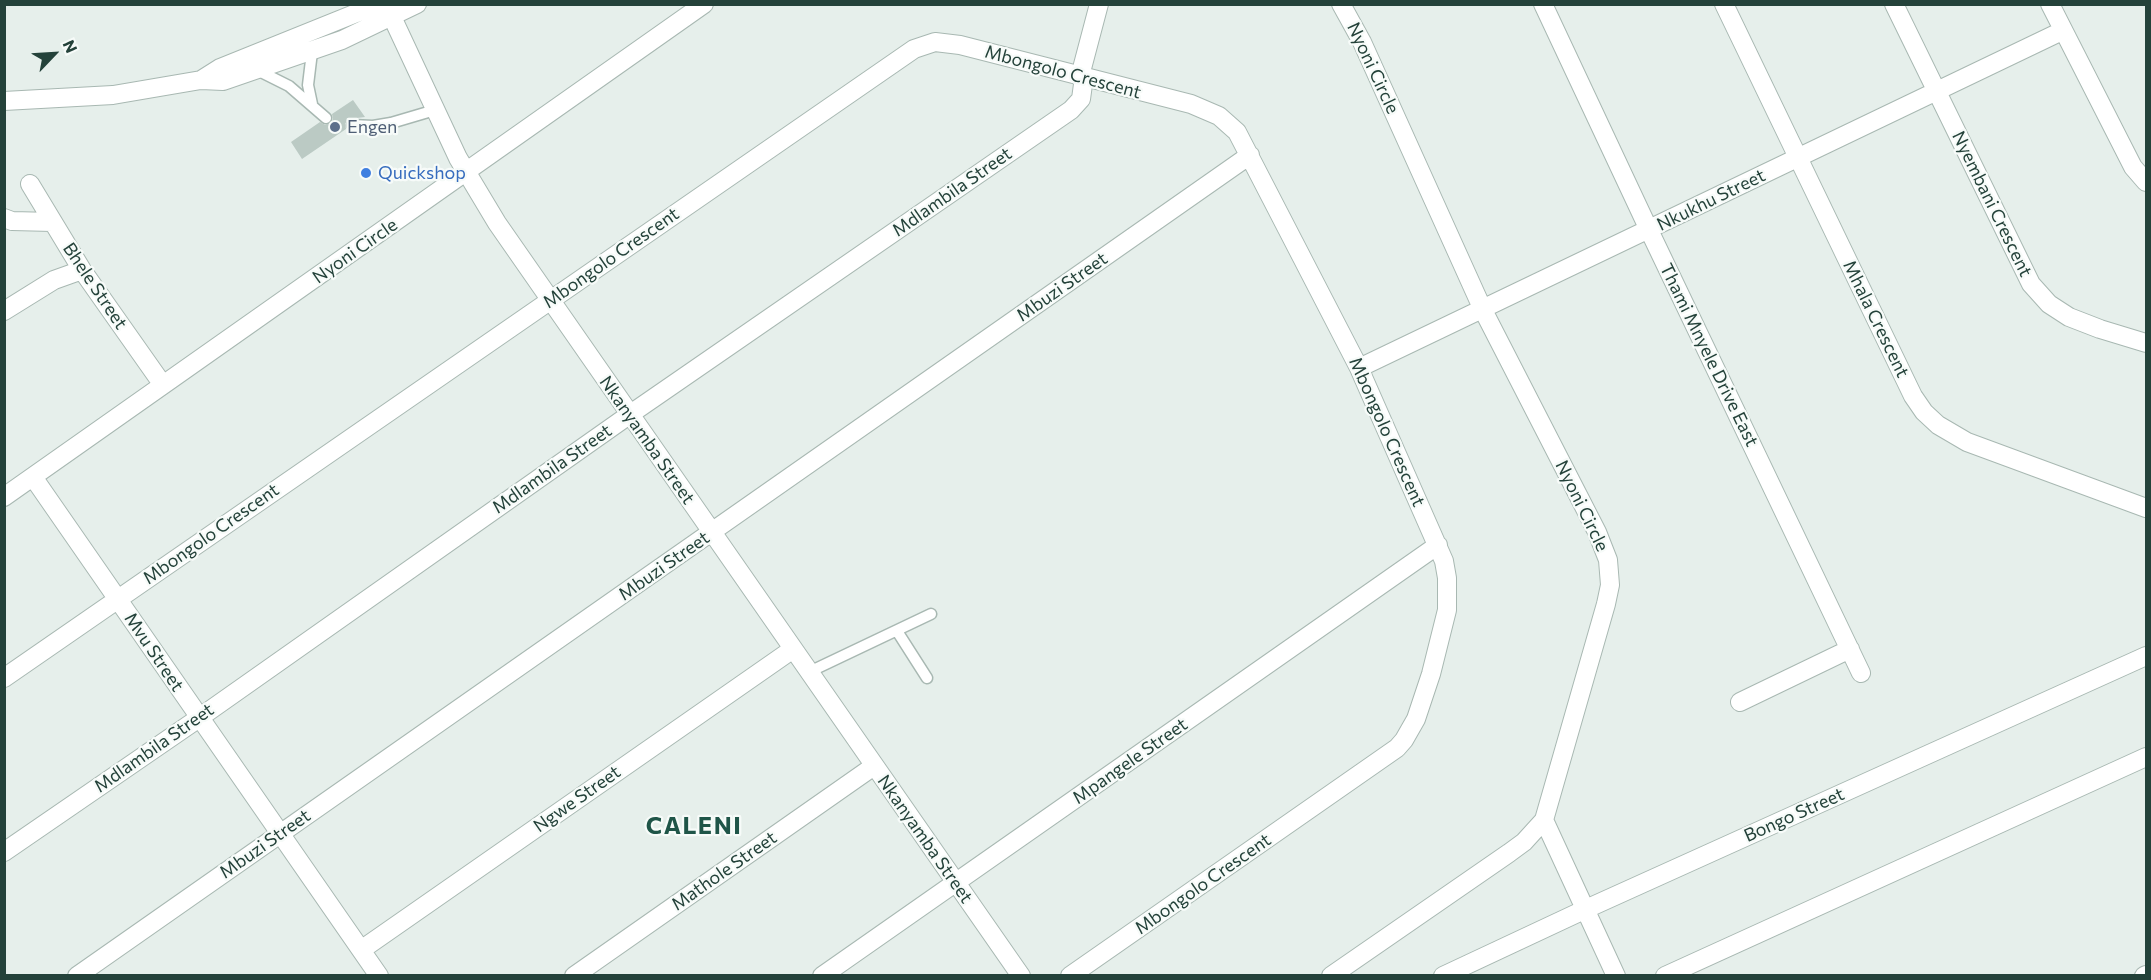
<!DOCTYPE html>
<style>
body{margin:0}
#map{position:relative;width:2151px;height:980px;overflow:hidden;background:#e6efeb;font-family:Commissioner,sans-serif}
canvas{display:block}
.frame{position:absolute;inset:0;border:6px solid #24423a;pointer-events:none}
.north{position:absolute;left:24px;top:24px;width:60px;height:60px;-webkit-text-stroke:4px #f7fbf9;paint-order:stroke;rotate:65deg;font-size:16px;font-weight:700;line-height:24px;text-align:center;color:#24423a}
.north::after{content:'';display:block;margin:auto;width:21px;height:27px;background:#24423a;clip-path:polygon(50% 0,100% 100%,50% 72%,0 100%)}
</style>
<div id="map">
<canvas width="2151" height="980"></canvas>
<div class="frame"></div>
<div class="north">N</div>
</div>
<script>
const ctx = document.querySelector('canvas').getContext('2d');
ctx.lineJoin = 'round';
function fillPath(path, color) {
  ctx.fillStyle = color;
  ctx.fill(path, 'evenodd');
}
function poly(rows) {
  const path = new Path2D();
  for (const r of rows) {
    path.moveTo(r[0], r[1]);
    for (let i = 2; i < r.length; i += 2) path.lineTo(r[i], r[i + 1]);
  }
  return path;
}
function strokePath(path, color, width, dash) {
  ctx.strokeStyle = color;
  ctx.lineWidth = width;
  ctx.lineCap = dash ? 'butt' : 'round';
  ctx.setLineDash(dash || []);
  ctx.stroke(path);
}
function label(font, color, halo, rows, align = 'center') {
  ctx.font = font + ' Commissioner,sans-serif';
  ctx.lineWidth = 4.5;
  ctx.setLineDash([]);
  ctx.textBaseline = 'middle';
  ctx.strokeStyle = halo;
  ctx.fillStyle = color;
  for (const [text, x, y, turn = 0] of rows) {
    ctx.save();
    ctx.translate(x, y);
    ctx.rotate((+turn || 0) * Math.PI / 180);
    ctx.textAlign = isNaN(turn) ? turn : align;
    if (halo) ctx.strokeText(text, 0, 0);
    ctx.fillText(text, 0, 0);
    ctx.restore();
  }
}
fillPath(poly([
 [353,100,365,117,348,119,345,124,346,129,302,159,291,142,320,122,325,125,331,123,333,119,332,114]
]), '#bbcac4');
const service = poly([
 [257,70,289,86,326,118],
 [312,104,308,85,312,52],
 [352,125,373,126,391,123,435,110],
 [897,631,927,678],
 [809,672,931,614]
]);
const minor = poly([
 [386,4,458,158,497,223,1021,976],
 [1543,4,1649,230,1861,673],
 [1724,4,1913,396,1924,412,1938,425,1967,442,2146,508],
 [1894,4,2031,284,2049,304,2069,317,2100,329,2146,343],
 [2050,4,2133,167,2146,182],
 [1080,76,1099,4],
 [30,184,82,270,163,385],
 [4,218,12,221,53,222],
 [4,311,54,280,82,270],
 [1359,368,2062,31],
 [33,477,379,976],
 [4,497,704,4],
 [4,678,914,49,935,42,960,45,1191,104,1219,116,1237,132,1359,368,1444,561,1447,578,1447,610,1431,674,1416,719,1404,740,1397,748,1070,976],
 [1740,702,1850,649],
 [1544,820,1616,976],
 [4,852,199,718,629,415,1071,110,1081,99,1084,77],
 [361,950,793,649],
 [77,976,1250,155],
 [574,976,874,766],
 [822,976,1438,545],
 [1331,976,1509,853,1524,842,1544,820,1606,604,1610,585,1608,560,1597,532,1483,310,1362,42,1341,4],
 [1443,976,1586,909,2146,656],
 [1665,976,2146,757],
 [2144,976,2146,975]
]);
const tertiary = poly([
 [201,80,220,68,379,4],
 [4,101,113,95,201,80,223,81,342,40,417,4]
]);
strokePath(service, '#a8b8b2', 13);
strokePath(minor, '#a8b8b2', 20);
strokePath(tertiary, '#a8b8b2', 20);
strokePath(service, '#fff', 10);
strokePath(minor, '#fff', 18);
strokePath(tertiary, '#fff', 18);
for (const [x, y, r, color] of [
 [335,127,6,"#5c6f8a"],
 [366,173,6,"#3f7fe0"]
]) {
  const dot = new Path2D();
  dot.arc(x, y, r, 0, 2 * Math.PI);
  ctx.fillStyle = color;
  ctx.fill(dot);
  strokePath(dot, '#f7fbf9', 2);
}
label('18px', '#24423a', '#f7fbf9', [
 ["Nyoni Circle",1373,68,65],
 ["Mbongolo Crescent",1063,72,15],
 ["Mdlambila Street",952,192,-35],
 ["Nkukhu Street",1711,200,-26],
 ["Nyembani Crescent",1992,204,64],
 ["Nyoni Circle",355,251,-35],
 ["Mbongolo Crescent",611,258,-35],
 ["Bhele Street",95,286,56],
 ["Mbuzi Street",1062,287,-35],
 ["Mhala Crescent",1876,319,64],
 ["Thami Mnyele Drive East",1709,355,64],
 ["Mbongolo Crescent",1387,432,66],
 ["Nkanyamba Street",647,440,55],
 ["Mdlambila Street",552,469,-35],
 ["Nyoni Circle",1582,506,64],
 ["Mbongolo Crescent",211,534,-35],
 ["Mbuzi Street",664,566,-35],
 ["Mvu Street",154,652,56],
 ["Mdlambila Street",154,748,-35],
 ["Mpangele Street",1130,761,-35],
 ["Ngwe Street",577,799,-35],
 ["Bongo Street",1794,815,-24],
 ["Nkanyamba Street",925,839,55],
 ["Mbuzi Street",265,844,-35],
 ["Mathole Street",724,871,-35],
 ["Mbongolo Crescent",1203,884,-35]
]);
label('18px', '#4e5e75', '#f7fbf9', [
 ["Engen",347,127]
], 'left');
label('18px', '#366cbe', '#f7fbf9', [
 ["Quickshop",378,173]
], 'left');
ctx.letterSpacing = '1.5px';
label('bold 24px', '#1f5548', '#f7fbf9', [
 ["CALENI",694,826]
]);
ctx.letterSpacing = '0px';
</script>
